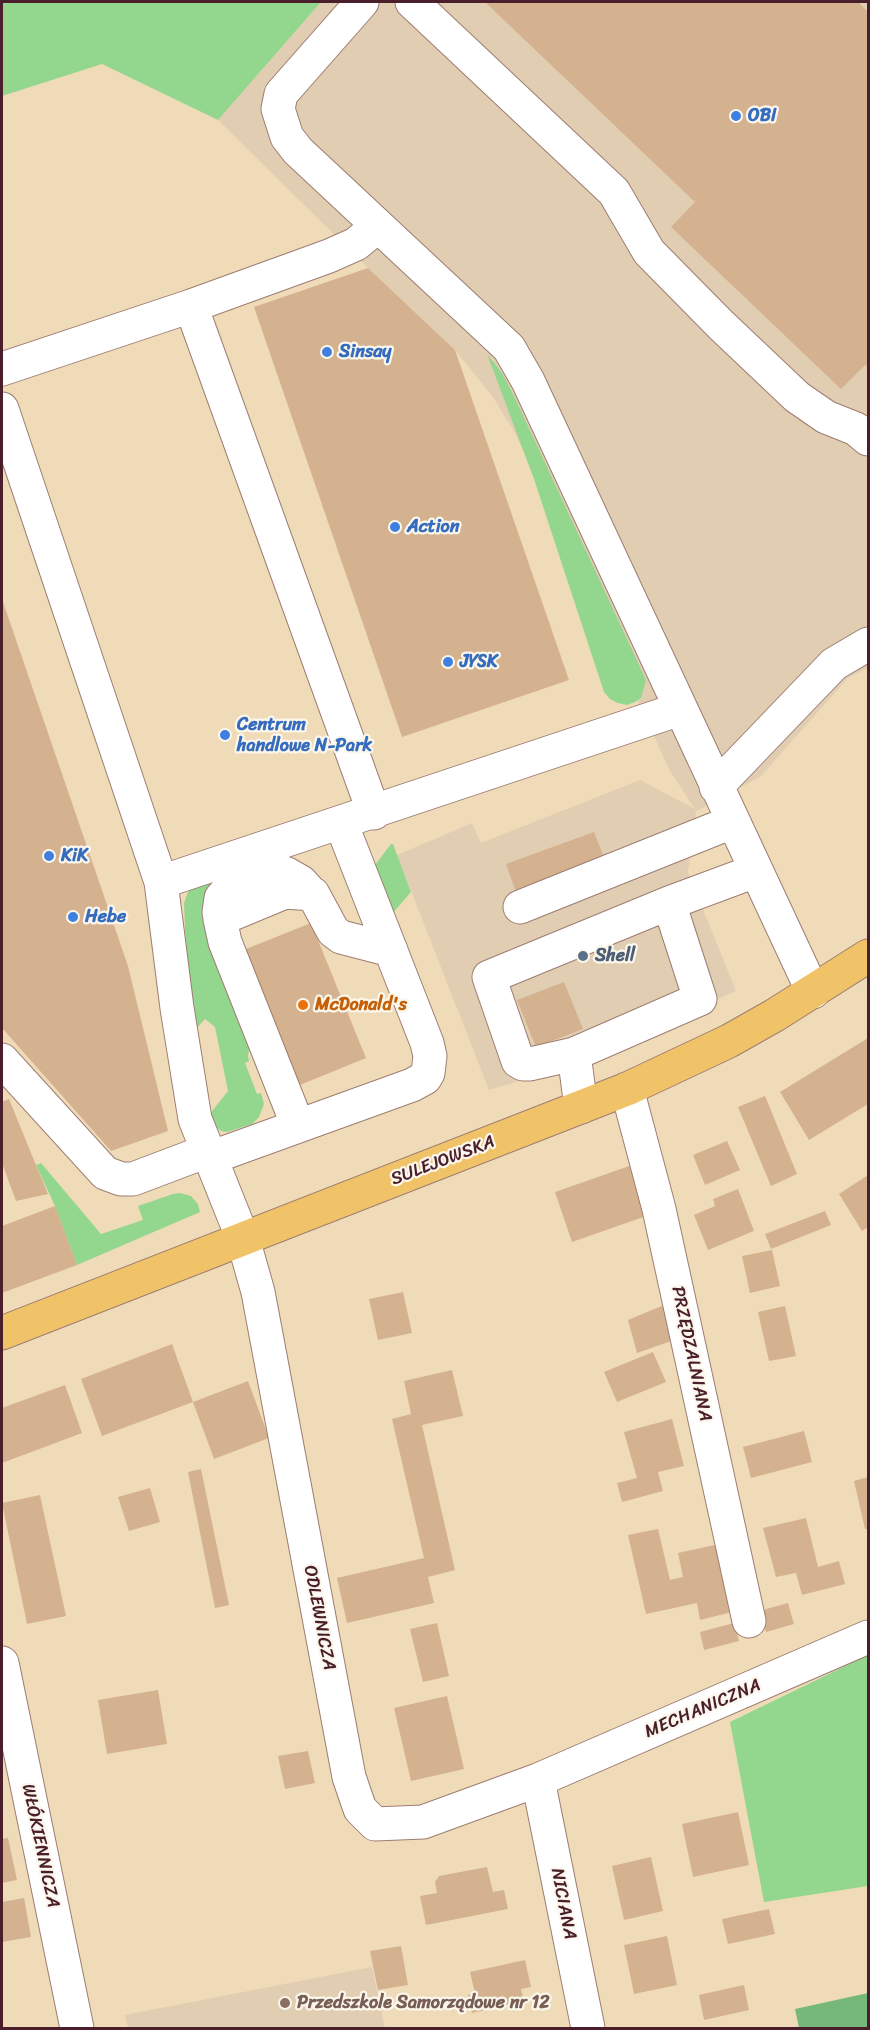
<!DOCTYPE html>
<meta charset="utf-8">
<style>
body{margin:0}
#map{position:relative;width:870px;height:2030px;overflow:hidden;background:#f0dbb9;font-family:Sriracha,sans-serif}
canvas{display:block}
.frame{position:absolute;inset:0;border:3px solid #4a1f2b;pointer-events:none}
</style>
<div id="map">
<canvas width="870" height="2030"></canvas>
<div class="frame"></div>
</div>
<script>
const ctx = document.querySelector('canvas').getContext('2d');
ctx.lineJoin = 'round';
function fillPath(path, color) {
  ctx.fillStyle = color;
  ctx.fill(path, 'evenodd');
}
function poly(rows) {
  const path = new Path2D();
  for (const r of rows) {
    path.moveTo(r[0], r[1]);
    for (let i = 2; i < r.length; i += 2) path.lineTo(r[i], r[i + 1]);
  }
  return path;
}
function strokePath(path, color, width, dash) {
  ctx.strokeStyle = color;
  ctx.lineWidth = width;
  ctx.lineCap = dash ? 'butt' : 'round';
  ctx.setLineDash(dash || []);
  ctx.stroke(path);
}
function label(font, color, halo, rows, align = 'center') {
  ctx.font = font + ' Sriracha,sans-serif';
  ctx.lineWidth = 4.5;
  ctx.setLineDash([]);
  ctx.textBaseline = 'middle';
  ctx.strokeStyle = halo;
  ctx.fillStyle = color;
  for (const [text, x, y, turn = 0] of rows) {
    ctx.save();
    ctx.translate(x, y);
    ctx.rotate((+turn || 0) * Math.PI / 180);
    ctx.textAlign = isNaN(turn) ? turn : align;
    if (halo) ctx.strokeText(text, 0, 0);
    ctx.fillText(text, 0, 0);
    ctx.restore();
  }
}
fillPath(poly([
 [321,2,868,2,868,668,848,678,760,777,696,811,688,872,736,991,563,1068,489,1090,397,855,472,823,481,843,640,780,695,809,670,771,515,433,493,397,455,350,368,268,218,120],
 [372,1967,385,2028,128,2028,125,2015]
]), '#e1cdb1');
fillPath(poly([
 [2,2,321,2,218,120,102,64,2,96],
 [487,354,502,373,514,396,646,680,641,698,635,702,627,705,618,703,610,699,604,692,534,479],
 [391,844,393,844,411,892,393,913,372,869],
 [226,875,252,1031,248,1056,249,1061,245,1063,257,1094,261,1093,264,1104,259,1117,252,1124,227,1132,221,1131,215,1126,209,1115,228,1091,215,1027,205,1019,190,1036,189,1028,184,903,188,892,194,885],
 [41,1163,101,1234,143,1220,138,1206,173,1194,180,1193,191,1196,198,1204,200,1212,77,1265,55,1206,36,1165],
 [868,1655,868,1886,764,1902,730,1722]
]), '#93d78f');
fillPath(poly([
 [868,1993,868,2028,799,2028,795,2009]
]), '#76b87a');
fillPath(poly([
 [485,2,858,2,868,12,868,367,865,365,841,389,671,227,695,202],
 [368,268,455,350,569,680,402,737,254,307],
 [2,599,128,966,168,1131,111,1151,2,1028],
 [594,832,606,862,517,895,506,864],
 [311,923,366,1058,295,1087,241,951],
 [564,982,583,1029,536,1047,517,1000],
 [868,1038,868,1104,809,1140,780,1092],
 [765,1096,797,1174,771,1186,738,1107],
 [9,1099,36,1165,48,1194,16,1201,2,1163,2,1102],
 [727,1141,740,1170,705,1185,693,1155],
 [635,1164,652,1214,572,1242,555,1192],
 [868,1175,868,1227,862,1231,839,1194],
 [738,1189,754,1231,708,1250,694,1215,715,1206,713,1199],
 [55,1206,77,1265,2,1293,2,1226],
 [825,1211,831,1225,771,1249,765,1234],
 [772,1250,780,1286,750,1293,742,1256],
 [403,1292,412,1333,378,1340,369,1299],
 [669,1303,677,1339,637,1353,628,1320],
 [785,1306,796,1356,769,1361,758,1312],
 [172,1344,193,1402,248,1381,269,1438,214,1459,193,1402,102,1436,81,1379],
 [653,1352,666,1382,617,1402,604,1372],
 [452,1370,463,1416,422,1425,455,1570,428,1577,434,1603,347,1623,337,1578,424,1558,392,1419,411,1414,404,1381],
 [65,1385,82,1433,2,1463,2,1408],
 [672,1419,684,1466,658,1472,663,1491,622,1502,617,1483,637,1478,624,1432],
 [804,1431,812,1462,751,1478,743,1447],
 [201,1469,229,1605,215,1608,188,1472],
 [868,1477,868,1529,865,1529,854,1481],
 [150,1488,160,1522,129,1531,118,1497],
 [40,1495,66,1616,27,1624,2,1503],
 [806,1518,818,1567,839,1561,845,1584,802,1595,796,1573,776,1577,763,1528],
 [658,1529,670,1580,683,1577,678,1553,719,1544,740,1610,700,1620,697,1603,646,1614,628,1535],
 [788,1603,794,1624,766,1632,759,1611],
 [437,1623,449,1676,423,1682,410,1629],
 [734,1623,739,1641,704,1650,700,1632],
 [158,1690,167,1744,107,1754,98,1700],
 [447,1696,464,1769,411,1781,394,1708],
 [308,1751,315,1783,285,1789,278,1756],
 [738,1812,749,1865,693,1877,682,1824],
 [8,1838,17,1880,2,1883,2,1839],
 [651,1857,663,1911,624,1920,612,1866],
 [487,1867,493,1892,504,1890,508,1909,426,1925,420,1896,437,1893,435,1882,439,1876],
 [24,1898,31,1937,2,1942,2,1902],
 [769,1909,775,1934,728,1944,722,1919],
 [667,1936,677,1985,634,1994,624,1945],
 [401,1946,408,1985,378,1990,370,1951],
 [525,1960,531,1987,521,1989,524,2001,472,2013,468,1995,475,1993,470,1972],
 [744,1985,749,2010,704,2020,699,1995]
]), '#d4b290');
const minor = poly([
 [362,2,281,94,278,109,287,137,298,151,509,348,528,381,813,992],
 [412,2,614,192,649,252,721,325,797,397,826,417,856,429,868,439],
 [191,306,374,813],
 [2,369,191,306,329,256,356,244,378,226],
 [2,409,161,882,177,1008,195,1119,243,1239,258,1292,349,1777,360,1809,375,1824,423,1822,538,1780,868,1637],
 [716,787,834,664,868,644],
 [161,882,680,709],
 [669,903,489,977,518,1061,523,1064,530,1064,574,1054,700,999,669,903,755,871],
 [520,907,732,822],
 [220,919,219,912,221,898,229,889,270,871,279,871,287,874,301,882,311,893],
 [574,1054,581,1107],
 [2,1060,105,1173,121,1179,133,1179,207,1151],
 [627,1089,659,1209,749,1621],
 [298,1126,225,942,220,919,285,892,313,894,333,931,341,937,391,950],
 [210,1158,412,1085,425,1078,428,1073,430,1056,427,1043,341,823],
 [2,1663,77,2028],
 [538,1780,588,2028]
]);
const major = poly([
 [2,1333,627,1089,729,1041,775,1015,868,956]
]);
strokePath(minor, '#9d7d72', 35);
strokePath(major, '#9d7d72', 35);
strokePath(minor, '#fff', 33);
strokePath(major, '#f1c369', 33);
for (const [x, y, r, color] of [
 [736,116,6,"#3f7fe0"],
 [327,352,6,"#3f7fe0"],
 [395,527,6,"#3f7fe0"],
 [448,662,6,"#3f7fe0"],
 [225,735,6,"#3f7fe0"],
 [49,856,6,"#3f7fe0"],
 [73,917,6,"#3f7fe0"],
 [583,956,6,"#5c6f8a"],
 [303,1005,6,"#e8710a"],
 [285,2003,6,"#8d6e63"]
]) {
  const dot = new Path2D();
  dot.arc(x, y, r, 0, 2 * Math.PI);
  ctx.fillStyle = color;
  ctx.fill(dot);
  strokePath(dot, '#fbf7ec', 2);
}
label('bold 18px', '#366cbe', '#fbf7ec', [
 ["OBI",748,116],
 ["Sinsay",339,352],
 ["Action",407,527],
 ["JYSK",460,662],
 ["Centrum",237,725],
 ["handlowe N-Park",237,746],
 ["KiK",61,856],
 ["Hebe",85,917]
], 'left');
label('bold 18px', '#4e5e75', '#fbf7ec', [
 ["Shell",595,956]
], 'left');
label('bold 18px', '#c56008', '#fbf7ec', [
 ["McDonald's",315,1005]
], 'left');
label('18px', '#4a1f2b', '#fbf7ec', [
 ["SULEJOWSKA",443,1161,-21],
 ["PRZĘDZALNIANA",691,1354,78],
 ["ODLEWNICZA",319,1618,79],
 ["MECHANICZNA",703,1709,-23],
 ["WŁÓKIENNICZA",40,1846,78],
 ["NICIANA",563,1904,79]
]);
label('bold 18px', '#785e54', '#fbf7ec', [
 ["Przedszkole Samorządowe nr 12",297,2003]
], 'left');
</script>
